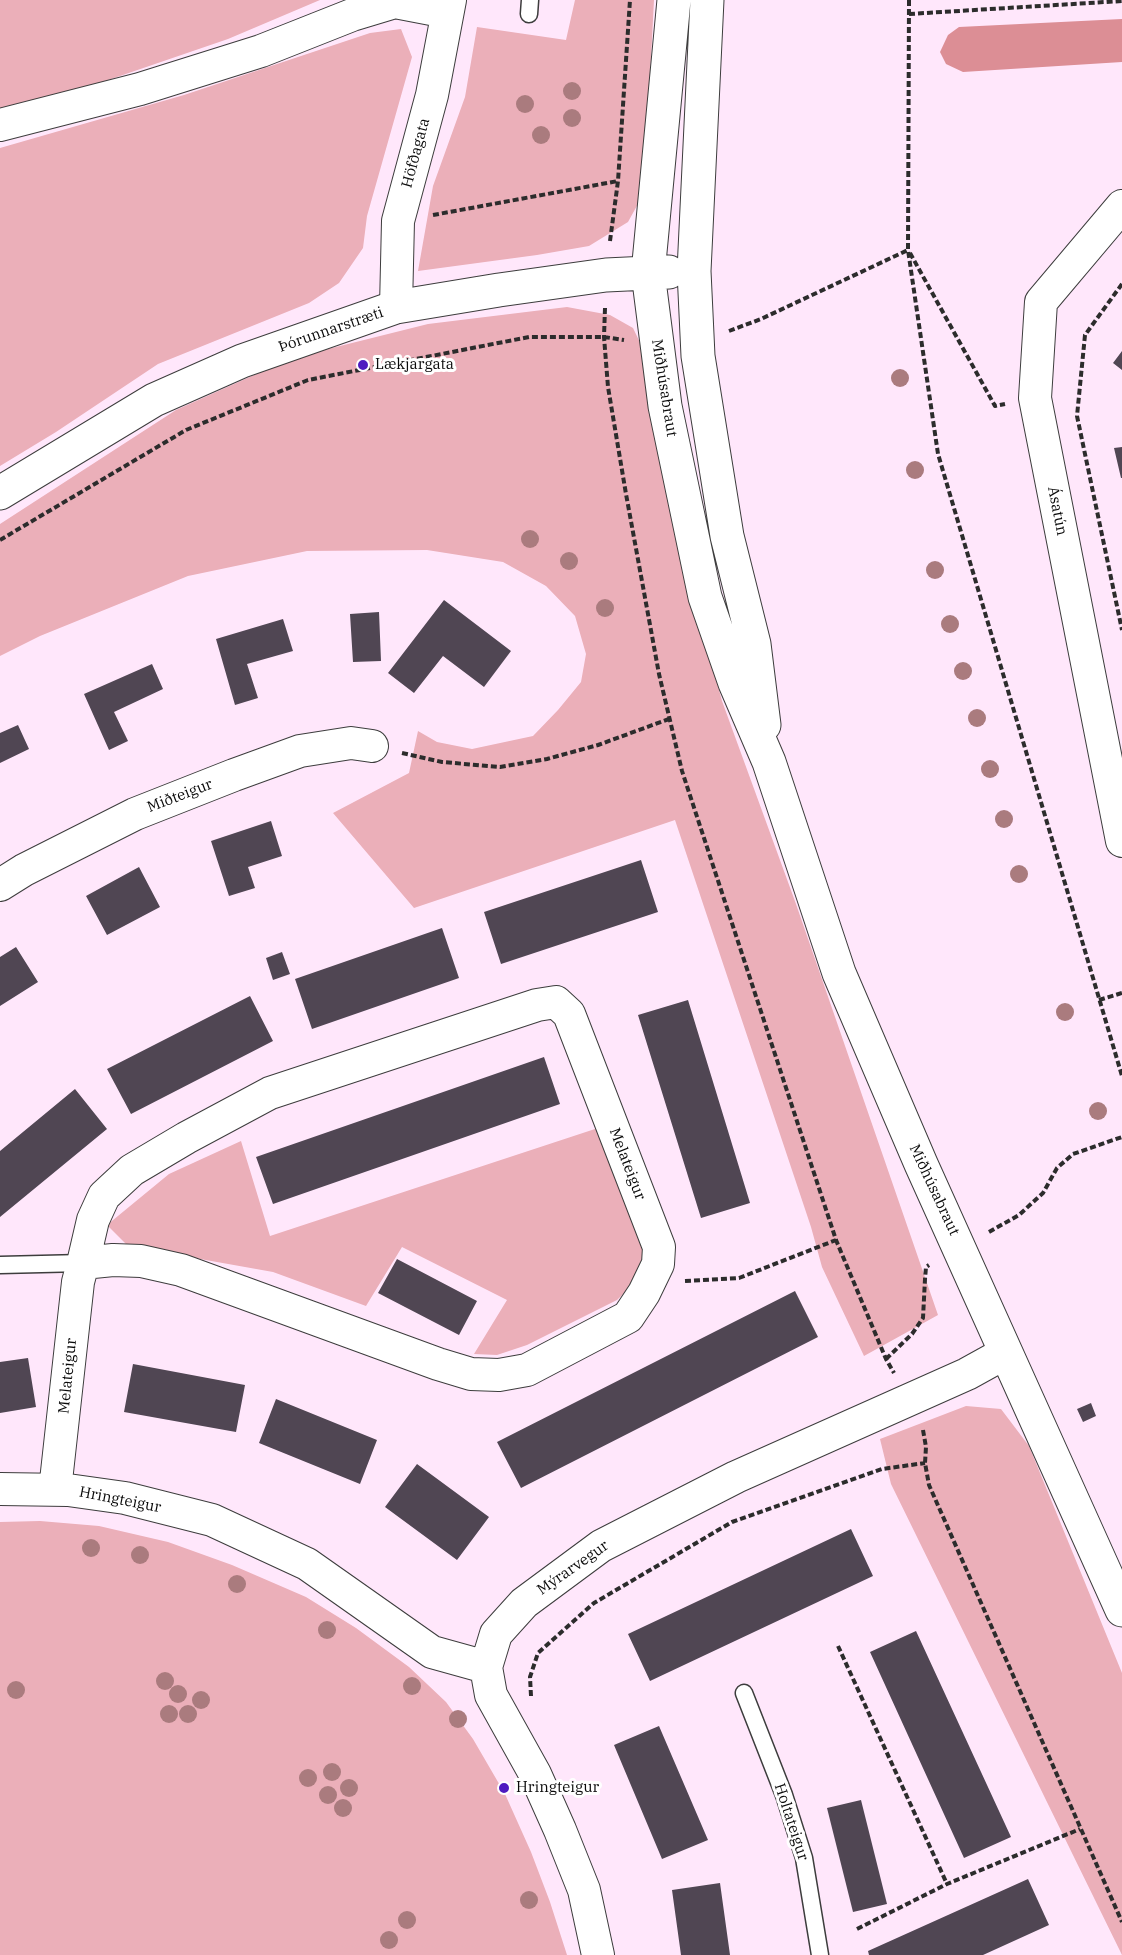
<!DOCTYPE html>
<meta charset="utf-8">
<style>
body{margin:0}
canvas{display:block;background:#ffe7fb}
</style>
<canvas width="1122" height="1955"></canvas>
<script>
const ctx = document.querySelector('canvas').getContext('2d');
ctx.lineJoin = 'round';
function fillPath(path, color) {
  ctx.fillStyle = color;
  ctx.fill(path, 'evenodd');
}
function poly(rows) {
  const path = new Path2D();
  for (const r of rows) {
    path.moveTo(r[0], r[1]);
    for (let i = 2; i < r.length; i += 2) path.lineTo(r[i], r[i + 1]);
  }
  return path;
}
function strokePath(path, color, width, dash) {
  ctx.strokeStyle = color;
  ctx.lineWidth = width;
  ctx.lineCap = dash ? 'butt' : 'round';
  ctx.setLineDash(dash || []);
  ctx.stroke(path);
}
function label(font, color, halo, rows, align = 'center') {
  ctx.font = font + ' "IBM Plex Serif",serif';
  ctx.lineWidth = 6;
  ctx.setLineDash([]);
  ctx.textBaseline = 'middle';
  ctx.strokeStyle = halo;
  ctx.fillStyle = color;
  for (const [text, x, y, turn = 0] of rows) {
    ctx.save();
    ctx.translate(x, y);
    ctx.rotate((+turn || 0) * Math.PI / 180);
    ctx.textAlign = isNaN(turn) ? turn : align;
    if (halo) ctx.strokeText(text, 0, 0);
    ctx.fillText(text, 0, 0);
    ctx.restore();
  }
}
fillPath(poly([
 [0,0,320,0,228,39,47,101,0,110],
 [575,0,654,0,644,193,628,222,589,246,537,255,418,271,433,186,465,97,477,27,566,40],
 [401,29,412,57,367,216,363,248,339,283,309,303,158,364,56,432,0,466,0,148,184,95,370,33],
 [567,307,610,315,633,328,647,357,689,578,722,701,796,904,938,1315,864,1356,822,1267,811,1227,675,820,414,908,333,813,409,773,418,731,437,742,472,749,533,736,558,710,581,682,586,654,575,616,546,586,503,562,427,550,307,551,188,576,40,636,0,656,0,524,176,410,292,358,428,324],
 [598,1128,648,1238,641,1277,617,1300,527,1345,497,1355,474,1354,507,1300,402,1247,366,1306,273,1272,161,1252,126,1244,107,1225,169,1174,241,1141,270,1236],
 [966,1406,1001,1409,1029,1446,1122,1673,1122,1955,891,1484,880,1439],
 [40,1521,99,1526,168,1542,232,1565,306,1597,356,1628,409,1667,446,1702,473,1739,505,1794,531,1852,550,1902,567,1955,0,1955,0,1522]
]), '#ebafb9');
fillPath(poly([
 [1122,19,1122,62,963,72,946,64,940,52,948,35,959,27]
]), '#dc8e95');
fillPath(poly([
 [1122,351,1122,370,1113,363],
 [1122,447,1122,478,1121,478,1114,448],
 [444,600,511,651,484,687,443,656,414,693,388,673],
 [379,612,381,661,353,662,350,614],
 [283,619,293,651,247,664,258,698,235,705,216,639],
 [152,664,163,689,114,712,128,741,109,750,84,694],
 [18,725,29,749,0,763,0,733],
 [271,821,282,856,248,867,255,888,229,896,211,841],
 [641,860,658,912,501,964,484,912],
 [139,867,160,907,107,935,86,896],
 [442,928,459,978,312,1029,295,979],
 [16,947,38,982,0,1006,0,957],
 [282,952,290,974,273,980,266,958],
 [250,996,273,1041,131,1114,107,1069],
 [688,1000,750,1203,701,1218,638,1015],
 [544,1057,560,1104,273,1204,256,1157],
 [75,1089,107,1129,0,1217,0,1151],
 [397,1259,477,1301,459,1335,378,1293],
 [795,1291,818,1337,521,1488,497,1442],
 [28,1358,36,1407,0,1413,0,1362],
 [133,1364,245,1385,236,1432,124,1412],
 [276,1399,377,1440,360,1484,259,1443],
 [1091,1403,1096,1416,1083,1422,1077,1409],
 [417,1464,489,1517,457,1560,385,1507],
 [851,1529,873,1576,650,1681,628,1634],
 [916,1631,1011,1837,964,1858,870,1652],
 [659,1726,708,1840,662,1859,614,1745],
 [861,1800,887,1904,853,1912,827,1808],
 [1028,1879,1049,1925,983,1955,869,1955,868,1951],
 [720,1883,730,1955,681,1955,672,1890]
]), '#504653');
const service = poly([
 [529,14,530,0],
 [0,1265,83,1263],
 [744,1693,784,1795,804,1858,820,1955]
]);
const minor = poly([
 [0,125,140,89,261,51,352,15,395,2,447,12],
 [1122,206,1041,302,1035,398,1122,841],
 [396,307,398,221,432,95,450,0],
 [0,885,24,870,135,814,234,775,300,751,351,743,372,746],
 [0,1489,68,1490,125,1498,212,1520,307,1564,432,1652,486,1667],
 [55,1490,78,1282,83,1263,93,1220,104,1196,132,1170,186,1138,270,1093,537,1005,556,1002,569,1014,659,1247,658,1264,644,1293,628,1317,527,1370,499,1375,471,1374,438,1364,181,1270,141,1261,113,1260,83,1263],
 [598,1955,584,1890,560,1830,535,1774,491,1695,486,1667,496,1634,524,1603,601,1546,736,1477,967,1374,1005,1353]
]);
const tertiary = poly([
 [674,0,648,273,665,406,705,597,735,683,769,762,839,973,921,1164,1122,1610],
 [707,0,694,271,698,356,727,536,754,644,764,725],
 [0,493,154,400,242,361,396,307,499,290,606,275,669,272]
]);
strokePath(service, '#3d3d3d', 19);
strokePath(minor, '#3d3d3d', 34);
strokePath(tertiary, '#3d3d3d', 35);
strokePath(poly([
 [909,0,908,250,938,454,1122,1076],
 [909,14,1122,1],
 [433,215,618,181],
 [610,241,618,181,630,0],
 [910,253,995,406,1005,404],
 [1122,284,1085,335,1077,416,1122,630],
 [605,308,604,337,608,387,626,494,659,674,682,771,836,1240,886,1359,894,1373],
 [729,331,761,319,908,250],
 [0,540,186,430,308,380,529,337,604,337,624,340],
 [402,753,442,762,500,767,547,759,598,745,669,719],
 [1099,1000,1122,993],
 [989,1232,1019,1215,1043,1193,1057,1168,1073,1154,1122,1137],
 [685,1281,739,1278,836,1240],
 [886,1359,912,1334,923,1318,925,1279,926,1267,929,1265],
 [923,1430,926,1447,925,1463,929,1485,1122,1922],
 [838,1646,947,1884],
 [531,1696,530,1677,538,1653,594,1603,732,1522,882,1469,925,1463],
 [857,1929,947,1884,1080,1829]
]), '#2c2c2c', 4, [6, 3]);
strokePath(service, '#fff', 16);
strokePath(minor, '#fff', 32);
strokePath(tertiary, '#fff', 33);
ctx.fillStyle = '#aa7b7e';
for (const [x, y] of [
 [572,91],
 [525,104],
 [572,118],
 [541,135],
 [900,378],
 [915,470],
 [530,539],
 [569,561],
 [935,570],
 [605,608],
 [950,624],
 [963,671],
 [977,718],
 [990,769],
 [1004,819],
 [1019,874],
 [1065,1012],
 [1098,1111],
 [91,1548],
 [140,1555],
 [237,1584],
 [327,1630],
 [165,1681],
 [412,1686],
 [16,1690],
 [178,1694],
 [201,1700],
 [169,1714],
 [188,1714],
 [458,1719],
 [332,1772],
 [308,1778],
 [349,1788],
 [328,1795],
 [343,1808],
 [529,1900],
 [407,1920],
 [389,1940]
]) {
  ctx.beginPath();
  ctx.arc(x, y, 9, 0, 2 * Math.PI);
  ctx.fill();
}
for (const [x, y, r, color] of [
 [363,365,6,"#4e1bc0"],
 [504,1788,6,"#4e1bc0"]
]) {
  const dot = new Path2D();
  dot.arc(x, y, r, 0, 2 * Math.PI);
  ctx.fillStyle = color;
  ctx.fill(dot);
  strokePath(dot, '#fff', 2);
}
label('15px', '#0a0a0a', '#fff', [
 ["Höfðagata",416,153,-75],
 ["Þórunnarstræti",331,330,-19],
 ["Miðhúsabraut",664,388,81],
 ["Ásatún",1057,511,79],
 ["Miðteigur",180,796,-21],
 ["Melateigur",627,1164,69],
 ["Miðhúsabraut",934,1190,65],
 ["Melateigur",68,1376,-84],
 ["Hringteigur",120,1500,11],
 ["Mýrarvegur",573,1568,-35],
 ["Holtateigur",791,1822,72]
]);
label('15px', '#0a0a0a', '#fff', [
 ["Lækjargata",375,365],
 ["Hringteigur",516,1788]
], 'left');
</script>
